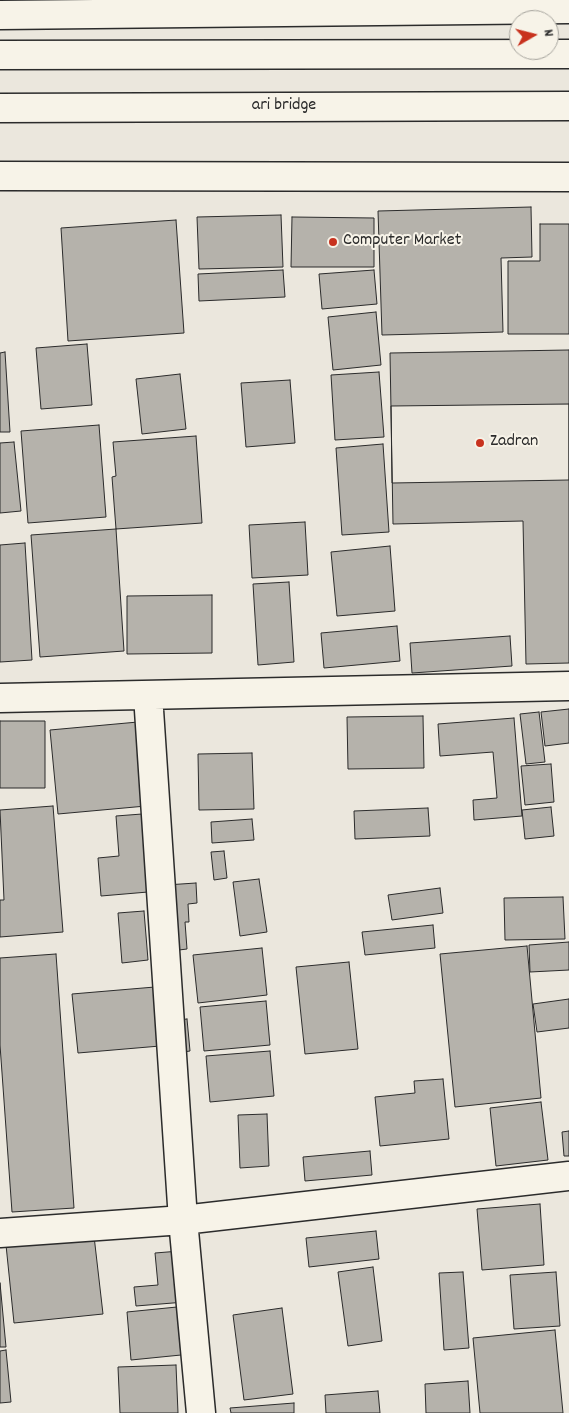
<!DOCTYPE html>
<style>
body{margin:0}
#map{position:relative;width:569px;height:1413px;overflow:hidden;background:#ebe7dd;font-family:Dekko,sans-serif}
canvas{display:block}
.north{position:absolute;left:509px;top:10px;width:50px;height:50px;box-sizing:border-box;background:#f7f3e8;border:1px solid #a5a39c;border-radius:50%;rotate:82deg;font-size:14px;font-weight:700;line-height:20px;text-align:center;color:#2b2b2b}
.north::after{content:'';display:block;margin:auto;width:18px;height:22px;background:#c8321e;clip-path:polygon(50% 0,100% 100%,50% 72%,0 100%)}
</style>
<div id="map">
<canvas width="569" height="1413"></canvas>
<div class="north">N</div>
</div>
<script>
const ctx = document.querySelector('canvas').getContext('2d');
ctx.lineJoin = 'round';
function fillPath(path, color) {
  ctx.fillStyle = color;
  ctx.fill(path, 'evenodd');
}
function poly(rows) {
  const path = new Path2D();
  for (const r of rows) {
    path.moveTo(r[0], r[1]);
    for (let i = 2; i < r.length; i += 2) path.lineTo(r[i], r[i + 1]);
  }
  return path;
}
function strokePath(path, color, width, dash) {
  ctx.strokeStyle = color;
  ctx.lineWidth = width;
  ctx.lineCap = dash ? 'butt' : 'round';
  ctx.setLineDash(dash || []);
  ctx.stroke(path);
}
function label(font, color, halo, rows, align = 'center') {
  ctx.font = font + ' Dekko,sans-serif';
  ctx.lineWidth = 4;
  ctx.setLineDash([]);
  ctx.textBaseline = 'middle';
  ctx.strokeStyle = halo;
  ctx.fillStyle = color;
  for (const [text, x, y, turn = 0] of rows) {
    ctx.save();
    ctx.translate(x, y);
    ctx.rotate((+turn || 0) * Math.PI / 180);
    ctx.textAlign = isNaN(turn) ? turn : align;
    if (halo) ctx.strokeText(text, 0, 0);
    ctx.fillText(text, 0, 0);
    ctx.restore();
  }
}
const building = poly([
 [531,207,532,257,501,258,503,332,382,335,378,211,531,207],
 [281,215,283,267,199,269,197,217,281,215],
 [292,217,374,218,374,267,291,267,292,217],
 [176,220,184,333,68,341,61,228,176,220],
 [540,224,569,224,569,334,508,334,508,261,540,261,540,224],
 [283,270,285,297,199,301,198,274,283,270],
 [374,270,377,304,322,309,319,274,374,270],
 [376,312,381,365,333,370,328,317,376,312],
 [87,344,92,405,41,409,36,348,87,344],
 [569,350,569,663,526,664,523,521,393,524,390,353,569,350],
 [5,352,10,432,0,432,0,353,5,352],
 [379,372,384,437,335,440,331,375,379,372],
 [180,374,186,429,142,434,136,379,180,374],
 [290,380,295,443,246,447,241,383,290,380],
 [569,404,569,480,392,483,391,406,569,404],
 [99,425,106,517,28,523,21,431,99,425],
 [196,436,202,523,116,529,112,477,116,476,113,442,196,436],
 [14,442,21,511,0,513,0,443,14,442],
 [383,444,389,532,342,535,336,448,383,444],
 [305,522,308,575,252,578,249,525,305,522],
 [116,529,124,651,40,657,31,535,116,529],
 [25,543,32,660,0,662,0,545,25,543],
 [390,546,395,611,337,616,331,552,390,546],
 [289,582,294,662,258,665,253,584,289,582],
 [212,595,212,653,127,654,127,596,212,595],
 [397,626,400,661,324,668,321,633,397,626],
 [510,636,512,666,412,673,410,643,510,636],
 [569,709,569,743,545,746,541,712,569,709],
 [539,712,545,762,526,764,520,714,539,712],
 [423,716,424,768,348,769,347,717,423,716],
 [514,718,522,816,474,820,473,800,497,798,493,752,440,756,438,724,514,718],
 [0,721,45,721,45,788,0,788,0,721],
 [138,722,146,806,58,814,50,730,138,722],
 [252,753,254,809,199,810,198,754,252,753],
 [551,764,554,802,525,805,521,766,551,764],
 [53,806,63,932,0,937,0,900,4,900,0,810,53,806],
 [551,807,554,836,525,839,522,810,551,807],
 [428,808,430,836,355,839,354,811,428,808],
 [142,814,148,892,101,896,98,858,119,856,116,816,142,814],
 [252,819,254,840,212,843,211,822,252,819],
 [224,851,227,878,214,880,211,852,224,851],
 [259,879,267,932,240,936,233,882,259,879],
 [196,883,197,903,188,904,189,922,185,922,187,949,171,951,166,885,196,883],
 [440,888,443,913,392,920,388,895,440,888],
 [563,897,565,939,505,940,504,898,563,897],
 [144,911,148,960,122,963,118,913,144,911],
 [433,925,435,948,365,955,362,932,433,925],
 [569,942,569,970,530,972,529,945,569,942],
 [527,946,541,1098,455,1107,440,954,527,946],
 [262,948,267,995,198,1003,193,955,262,948],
 [56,954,74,1208,12,1212,0,1045,0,958,56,954],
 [349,962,358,1049,305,1054,296,967,349,962],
 [155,987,160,1046,78,1053,72,994,155,987],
 [569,999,569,1028,537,1032,533,1004,569,999],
 [266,1001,270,1045,204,1051,200,1007,266,1001],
 [187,1019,190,1051,176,1053,172,1021,187,1019],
 [270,1051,274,1096,210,1102,206,1056,270,1051],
 [443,1079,449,1139,380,1146,375,1097,415,1093,414,1081,443,1079],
 [541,1102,548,1160,496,1166,490,1108,541,1102],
 [267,1114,269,1166,240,1168,238,1115,267,1114],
 [569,1131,569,1156,564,1156,562,1132,569,1131],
 [370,1151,372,1175,305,1181,303,1157,370,1151],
 [540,1204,544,1265,482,1270,477,1209,540,1204],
 [376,1231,379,1259,309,1267,306,1238,376,1231],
 [94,1236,103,1314,14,1323,6,1245,94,1236],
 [180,1251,185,1302,136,1306,134,1287,158,1285,155,1253,180,1251],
 [373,1267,382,1341,348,1346,338,1272,373,1267],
 [463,1272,469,1348,444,1350,439,1273,463,1272],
 [556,1272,560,1326,514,1329,510,1275,556,1272],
 [0,1283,6,1347,0,1347,0,1283],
 [177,1307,181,1355,131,1360,127,1312,177,1307],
 [282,1308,293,1394,244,1400,233,1315,282,1308],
 [555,1330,563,1413,480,1413,473,1338,555,1330],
 [6,1350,11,1402,0,1403,0,1351,6,1350],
 [176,1365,178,1413,120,1413,118,1367,176,1365],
 [468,1381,470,1413,426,1413,425,1384,468,1381],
 [378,1391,380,1413,326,1413,325,1395,378,1391],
 [294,1403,294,1413,231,1413,230,1408,294,1403]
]);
fillPath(building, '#b5b2ab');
strokePath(building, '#2b2b2b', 1);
const minor = poly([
 [148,695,183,1220,201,1413],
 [0,698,569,686],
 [0,1233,183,1220,569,1176]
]);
const primary = poly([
 [0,55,569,54],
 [0,108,569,106]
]);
const trunk = poly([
 [0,15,569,9],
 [0,176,569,177]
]);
strokePath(minor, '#2b2b2b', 31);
strokePath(primary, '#2b2b2b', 31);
strokePath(trunk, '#2b2b2b', 31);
strokePath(minor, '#f7f3e8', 28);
strokePath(primary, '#f7f3e8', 28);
strokePath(trunk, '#f7f3e8', 28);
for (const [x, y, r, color] of [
 [333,242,5,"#c8321e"],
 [480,443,5,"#c8321e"]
]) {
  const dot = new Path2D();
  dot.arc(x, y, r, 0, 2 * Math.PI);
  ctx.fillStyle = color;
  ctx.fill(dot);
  strokePath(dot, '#f7f3e8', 2);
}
label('18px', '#2b2b2b', '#f7f3e8', [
 ["ari bridge",284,107]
]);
label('18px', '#2b2b2b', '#f7f3e8', [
 ["Computer Market",343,242],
 ["Zadran",490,443]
], 'left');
</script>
